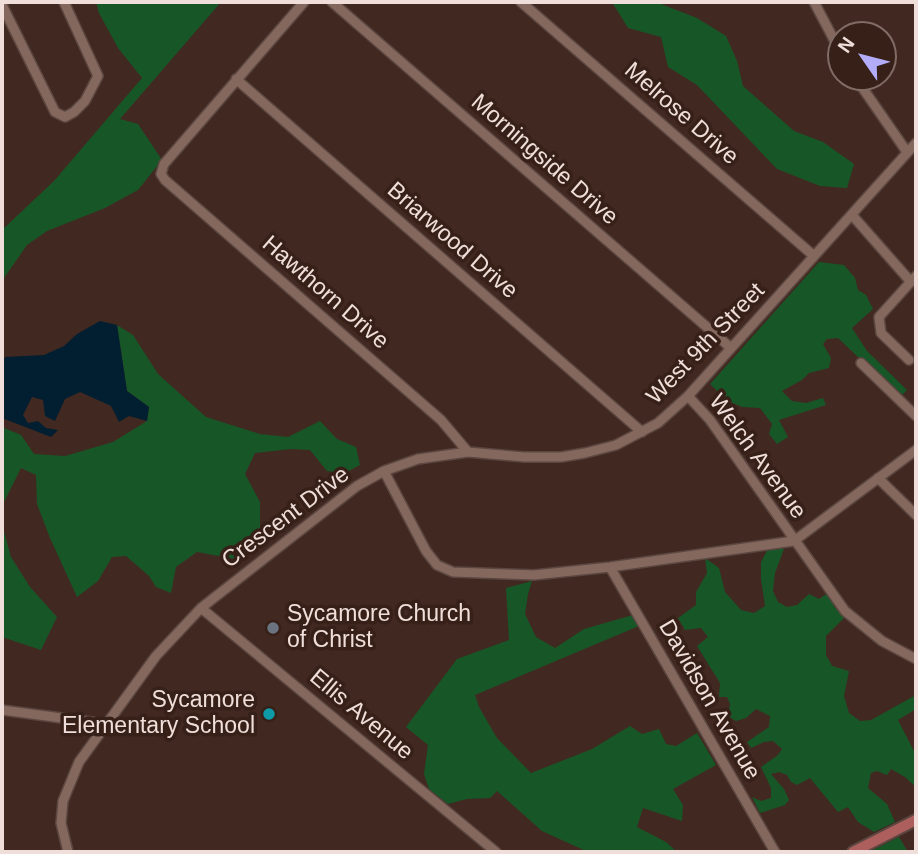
<!DOCTYPE html>
<style>
body{margin:0}
#map{position:relative;width:918px;height:854px;overflow:hidden;background:#412921;font-family:Arial,sans-serif}
canvas{display:block}
.frame{position:absolute;inset:0;border:4px solid #efded9;pointer-events:none}
.north{position:absolute;left:827px;top:21px;width:70px;height:70px;box-sizing:border-box;background:#372017;border:2px solid #816c65;border-radius:50%;rotate:305deg;font-size:19px;font-weight:700;line-height:28px;text-align:center;color:#efded9}
.north::after{content:'';display:block;margin:auto;width:24px;height:32px;background:#b3adf9;clip-path:polygon(50% 0,100% 100%,50% 72%,0 100%)}
</style>
<div id="map">
<canvas width="918" height="854"></canvas>
<div class="frame"></div>
<div class="north">N</div>
</div>
<script>
const ctx = document.querySelector('canvas').getContext('2d');
ctx.lineJoin = 'round';
function fillPath(path, color) {
  ctx.fillStyle = color;
  ctx.fill(path, 'evenodd');
}
function poly(rows) {
  const path = new Path2D();
  for (const r of rows) {
    path.moveTo(r[0], r[1]);
    for (let i = 2; i < r.length; i += 2) path.lineTo(r[i], r[i + 1]);
  }
  return path;
}
function strokePath(path, color, width, dash) {
  ctx.strokeStyle = color;
  ctx.lineWidth = width;
  ctx.lineCap = dash ? 'butt' : 'round';
  ctx.setLineDash(dash || []);
  ctx.stroke(path);
}
function label(font, color, halo, rows, align = 'center') {
  ctx.font = font + ' Arial,sans-serif';
  ctx.lineWidth = 7;
  ctx.setLineDash([]);
  ctx.textBaseline = 'middle';
  ctx.strokeStyle = halo;
  ctx.fillStyle = color;
  for (const [text, x, y, turn = 0] of rows) {
    ctx.save();
    ctx.translate(x, y);
    ctx.rotate((+turn || 0) * Math.PI / 180);
    ctx.textAlign = isNaN(turn) ? turn : align;
    if (halo) ctx.strokeText(text, 0, 0);
    ctx.fillText(text, 0, 0);
    ctx.restore();
  }
}
fillPath(poly([
 [96,2,221,2,120,119,138,124,162,160,138,190,105,208,47,231,27,245,2,281,2,230,54,181,142,78,118,48,99,13],
 [612,2,656,2,697,18,726,36,737,61,743,86,794,131,823,142,854,164,847,188,820,186,777,169,697,85,668,67,661,37,628,28],
 [819,262,844,265,855,278,858,290,866,295,873,309,852,328,867,351,907,390,900,397,838,338,827,339,823,344,831,358,829,368,809,373,802,380,782,391,792,401,806,403,823,398,826,405,779,420,788,437,777,444,769,434,772,424,760,408,742,407,726,400,710,384],
 [117,325,133,335,158,374,206,417,260,434,288,437,320,421,337,439,356,447,360,465,345,473,327,471,310,450,291,449,255,453,245,474,260,502,260,539,235,559,197,552,176,567,171,593,156,587,149,576,126,556,112,557,98,581,77,597,50,538,37,504,36,475,21,468,4,502,3,528,11,557,30,587,57,617,41,650,2,637,2,427,21,435,34,454,65,456,113,442,147,421,149,407,127,391],
 [769,547,784,549,775,573,773,591,778,602,787,607,797,605,809,594,819,599,828,593,834,601,834,607,846,616,826,636,826,655,832,666,849,671,844,696,849,713,860,721,871,720,916,695,916,709,898,720,916,755,916,787,905,777,891,769,887,775,877,771,871,773,868,788,887,804,895,822,874,832,858,822,848,807,838,812,810,778,797,785,791,782,787,775,779,772,771,774,784,789,789,800,785,805,760,813,752,797,761,801,771,798,771,788,761,767,778,755,782,749,773,741,764,742,751,748,747,742,769,727,770,716,756,709,746,718,736,721,728,716,730,704,727,697,719,697,720,683,697,646,708,637,701,628,685,630,678,618,696,605,696,592,707,573,705,558,719,568,725,592,741,610,754,613,765,606,761,579,761,562],
 [532,581,528,594,525,614,536,637,555,648,584,629,633,615,639,626,475,695,479,707,497,738,531,773,592,749,630,726,642,734,659,729,666,744,676,746,697,733,716,765,673,789,683,805,682,821,643,808,637,827,666,842,677,852,588,852,542,831,497,791,490,798,467,799,448,804,429,789,424,774,428,745,406,727,457,659,509,640,506,588],
 [899,837,908,852,874,852,873,850]
]), '#175727');
fillPath(poly([
 [100,321,117,325,127,391,149,407,147,421,129,416,119,422,111,406,80,392,65,399,55,421,45,416,43,400,32,397,23,415,28,423,38,421,46,428,58,430,51,437,2,418,2,365,5,357,44,355,64,346,77,334]
]), '#021f31');
const minor = poly([
 [304,2,164,164,161,174,165,180,441,420,468,452],
 [332,2,731,348],
 [521,2,814,256],
 [814,2,841,53],
 [2,5,55,112,65,117,74,112,85,101,98,76,64,2],
 [855,77,907,152],
 [236,79,642,432],
 [852,215,911,282],
 [909,360,881,333,879,317,916,276],
 [861,363,916,416],
 [688,396,710,420,845,611,882,641,916,659],
 [384,471,426,551,437,565,453,572,534,575,610,567,794,541,916,450],
 [878,478,916,515],
 [610,567,775,852],
 [201,608,496,852],
 [2,710,106,724],
 [68,852,61,823,63,801,79,762,156,656,201,608,357,486,384,471,418,459,468,452,524,457,561,457,585,453,616,445,658,423,688,396,916,143]
]);
const major = poly([
 [853,852,916,820]
]);
strokePath(minor, '#5b4640', 12);
strokePath(major, '#5b4640', 14);
strokePath(minor, '#84685e', 9);
strokePath(major, '#ac5f5d', 10);
for (const [x, y, r, color] of [
 [273,628,7,"#6b7280"],
 [269,714,7,"#0f9aa8"]
]) {
  const dot = new Path2D();
  dot.arc(x, y, r, 0, 2 * Math.PI);
  ctx.fillStyle = color;
  ctx.fill(dot);
  strokePath(dot, '#372017', 2.5);
}
label('23px', '#efded9', '#372017', [
 ["Melrose Drive",681,114,41],
 ["Morningside Drive",544,160,41],
 ["Briarwood Drive",452,241,41],
 ["Hawthorn Drive",325,293,41],
 ["West 9th Street",706,344,-46],
 ["Welch Avenue",757,457,54],
 ["Crescent Drive",286,518,-37],
 ["Davidson Avenue",709,700,60],
 ["Ellis Avenue",361,715,40]
]);
label('23px', '#efded9', '#372017', [
 ["Sycamore Church",287,615],
 ["of Christ",287,641],
 ["Sycamore",255,701,"right"],
 ["Elementary School",255,727,"right"]
], 'left');
</script>
